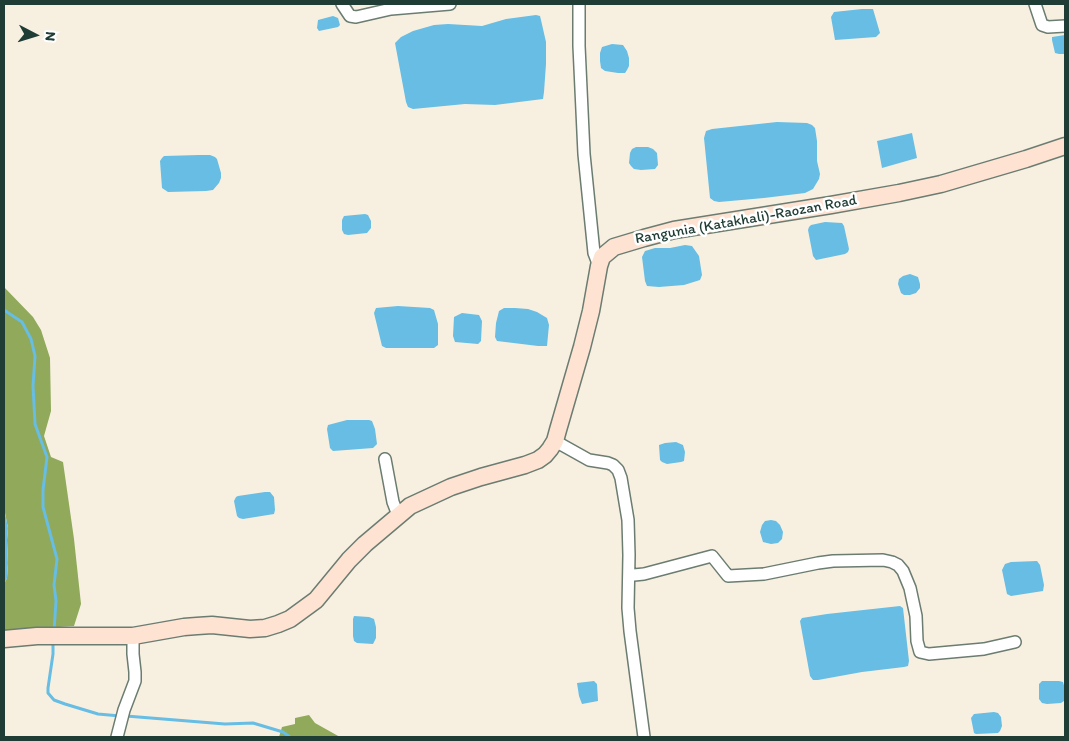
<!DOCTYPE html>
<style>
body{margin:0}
#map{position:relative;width:1069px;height:741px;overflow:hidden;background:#f7f0e1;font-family:Itim,sans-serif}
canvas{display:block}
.frame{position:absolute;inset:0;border:5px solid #1f3d34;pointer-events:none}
.north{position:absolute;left:10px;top:10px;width:50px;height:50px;-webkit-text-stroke:4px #fff;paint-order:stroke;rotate:95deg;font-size:14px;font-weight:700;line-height:20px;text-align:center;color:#1f3d34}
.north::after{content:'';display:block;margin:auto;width:18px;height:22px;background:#1f3d34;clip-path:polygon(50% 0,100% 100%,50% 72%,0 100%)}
</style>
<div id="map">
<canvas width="1069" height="741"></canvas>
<div class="frame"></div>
<div class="north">N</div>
</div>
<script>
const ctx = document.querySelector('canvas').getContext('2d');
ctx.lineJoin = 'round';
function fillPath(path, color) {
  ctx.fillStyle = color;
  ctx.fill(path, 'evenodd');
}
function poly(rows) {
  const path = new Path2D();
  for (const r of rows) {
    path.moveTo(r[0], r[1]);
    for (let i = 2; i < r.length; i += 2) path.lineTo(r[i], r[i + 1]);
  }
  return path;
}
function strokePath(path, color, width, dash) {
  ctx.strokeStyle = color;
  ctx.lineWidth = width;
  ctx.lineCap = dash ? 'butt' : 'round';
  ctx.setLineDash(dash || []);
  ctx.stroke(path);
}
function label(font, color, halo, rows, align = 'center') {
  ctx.font = font + ' Itim,sans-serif';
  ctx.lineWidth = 5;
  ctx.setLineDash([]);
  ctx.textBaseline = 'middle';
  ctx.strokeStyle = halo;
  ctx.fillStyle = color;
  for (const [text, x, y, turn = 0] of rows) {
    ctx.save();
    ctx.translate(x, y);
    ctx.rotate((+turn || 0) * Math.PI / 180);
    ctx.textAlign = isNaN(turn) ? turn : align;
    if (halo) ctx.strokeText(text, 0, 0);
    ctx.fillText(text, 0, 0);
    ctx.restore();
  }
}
fillPath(poly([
 [4,287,33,317,41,330,50,358,51,411,44,436,51,457,63,462,74,539,81,604,74,626,45,628,4,633,4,584,7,578,8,563,7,540,8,528,4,508],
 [309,715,315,723,340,737,279,737,282,727,295,724,295,718]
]), '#90a95a');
fillPath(poly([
 [862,9,873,9,880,33,876,37,835,40,831,17,834,12],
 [536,15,540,16,541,20,546,42,546,64,544,92,543,99,495,105,465,104,413,109,408,107,406,102,395,43,401,37,413,31,434,25,448,24,482,26,506,19],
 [333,16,338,18,340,25,338,27,319,31,317,28,318,20],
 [1065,35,1065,54,1059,54,1055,53,1052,40,1052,37],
 [612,44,623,45,627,51,629,58,629,66,627,70,625,73,618,73,605,71,601,68,600,61,600,53,602,47],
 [777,122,807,123,812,125,815,128,817,141,817,161,820,174,819,179,813,189,805,193,764,198,719,202,714,201,710,198,704,138,706,131,712,129],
 [912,133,917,158,882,168,877,141],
 [636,147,648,147,653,149,657,153,658,165,655,169,641,170,634,169,631,166,629,163,630,153,632,149],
 [199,155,210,155,215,157,217,159,221,173,221,178,219,183,213,190,206,191,168,192,162,188,160,161,162,158,164,156],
 [365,214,368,215,371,221,371,228,367,233,348,235,344,234,342,230,342,220,344,216],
 [825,222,842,223,844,226,849,249,848,252,845,254,816,260,813,256,808,230,809,227,811,225],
 [685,245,692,246,699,256,702,275,700,280,684,285,659,287,647,286,645,281,642,257,645,251,655,248,670,248],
 [910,274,918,277,920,284,920,288,916,293,910,295,904,295,901,293,898,284,899,279,903,276],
 [398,306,430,308,434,310,438,324,438,345,434,348,386,348,382,346,374,313,376,308],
 [504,308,515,308,528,309,537,312,547,318,549,325,547,346,538,346,497,341,495,337,496,323,499,311],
 [462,313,479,315,482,321,481,341,478,344,455,342,453,336,454,317],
 [347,420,369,420,372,421,375,429,377,444,373,448,333,451,330,448,327,429,328,425],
 [676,442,683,445,685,452,684,461,681,462,667,464,662,462,660,460,659,445,665,443],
 [265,492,270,492,274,497,275,510,274,514,243,519,239,518,237,516,234,501,236,497,238,496],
 [4,508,8,528,7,540,8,563,7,578,4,584],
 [771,520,776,521,780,525,783,532,782,539,778,543,771,544,763,542,760,532,762,525,765,521],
 [1037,561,1040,565,1044,585,1043,591,1011,596,1007,594,1002,570,1005,564,1011,562],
 [900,606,903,608,909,661,908,666,904,667,862,672,818,680,813,680,810,676,800,621,802,618,827,614],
 [354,616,369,617,374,619,376,627,376,638,373,644,357,643,354,641,353,636,353,619],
 [594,681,597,684,598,701,582,704,579,696,577,683],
 [1042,681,1059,681,1063,682,1065,689,1064,701,1061,703,1047,704,1042,703,1039,699,1039,684],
 [994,712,998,713,1001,717,1002,726,1000,731,998,733,976,734,974,733,971,718,974,714]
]), '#67bde3');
strokePath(poly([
 [4,310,22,322,31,339,35,356,33,386,35,424,47,457,43,490,43,507,57,559,54,585,56,601,54,631],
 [53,642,53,654,48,688,48,693,54,700,65,704,98,714,120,716],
 [126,716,225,724,253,723,283,732,290,737]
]), '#67bde3', 3);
const minor = poly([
 [342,4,350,16,356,17,391,9,450,4],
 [579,4,579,46,584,154,594,253,599,266],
 [1035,4,1042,25,1048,27,1065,26],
 [555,441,589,460,608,463,613,465,618,470,621,478,628,520,629,555,628,608,630,631,644,737],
 [385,459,393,502,398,515],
 [629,574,634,575,644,574,712,556,728,576,764,574,818,563,833,561,883,560,892,562,898,565,903,571,910,588,916,616,917,641,920,652,929,654,984,649,1015,642],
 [117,737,124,710,135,681,135,672,133,654,133,636]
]);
const secondary = poly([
 [4,639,37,636,133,636,184,627,197,626,212,625,250,629,265,628,278,624,290,619,316,600,349,560,365,544,410,506,451,487,481,477,525,465,538,460,545,455,550,449,555,441,558,430,582,347,591,311,599,266,602,257,614,247,644,238,674,230,831,205,899,193,941,184,1026,159,1065,146]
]);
strokePath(minor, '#6b7c71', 14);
strokePath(secondary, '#6b7c71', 19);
strokePath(minor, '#fff', 11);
strokePath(secondary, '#fee3d2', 16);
label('15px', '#1f3d34', '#fff', [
 ["Rangunia (Katakhali)-Raozan Road",746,220,-10]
]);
</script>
